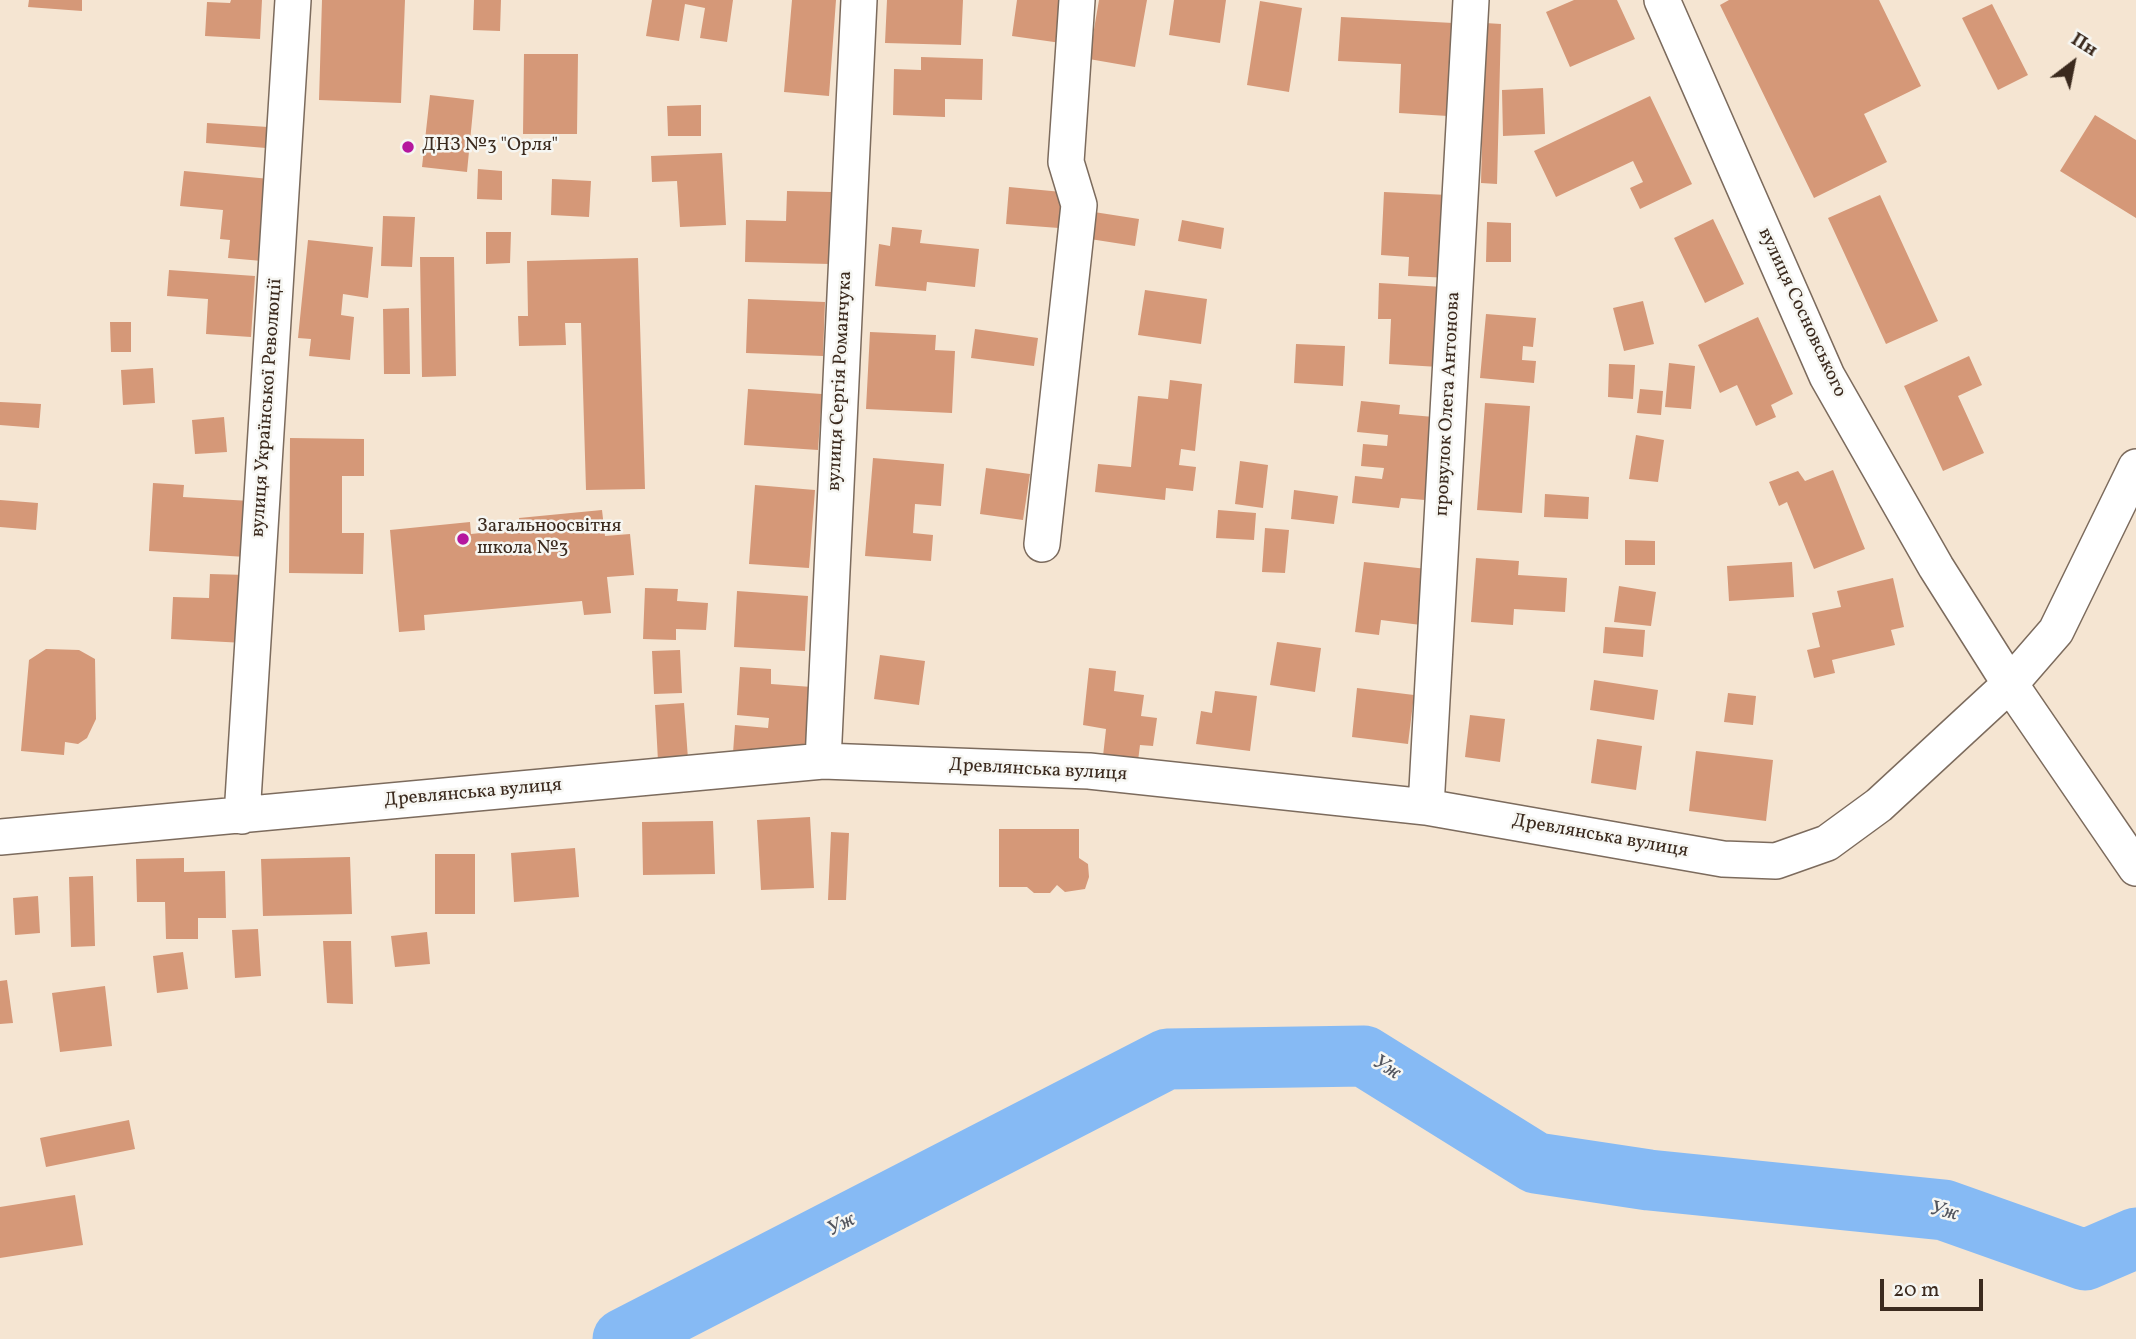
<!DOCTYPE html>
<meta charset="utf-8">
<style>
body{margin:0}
#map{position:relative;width:2136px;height:1339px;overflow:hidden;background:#f5e5d2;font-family:Vollkorn,serif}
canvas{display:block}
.north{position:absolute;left:2038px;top:28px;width:70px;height:70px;-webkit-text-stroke:5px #f6f6f2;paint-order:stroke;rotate:32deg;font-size:19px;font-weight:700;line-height:28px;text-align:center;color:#3b2a1e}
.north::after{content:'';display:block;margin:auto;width:24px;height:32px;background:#3b2a1e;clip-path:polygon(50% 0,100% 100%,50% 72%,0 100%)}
.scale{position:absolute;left:1880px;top:1279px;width:103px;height:32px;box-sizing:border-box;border:4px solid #3b2a1e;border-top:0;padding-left:9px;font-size:21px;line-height:24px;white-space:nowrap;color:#3b2a1e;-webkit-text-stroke:5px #f6f6f2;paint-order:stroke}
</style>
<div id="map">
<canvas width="2136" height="1339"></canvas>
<div class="north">Пн</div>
<div class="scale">20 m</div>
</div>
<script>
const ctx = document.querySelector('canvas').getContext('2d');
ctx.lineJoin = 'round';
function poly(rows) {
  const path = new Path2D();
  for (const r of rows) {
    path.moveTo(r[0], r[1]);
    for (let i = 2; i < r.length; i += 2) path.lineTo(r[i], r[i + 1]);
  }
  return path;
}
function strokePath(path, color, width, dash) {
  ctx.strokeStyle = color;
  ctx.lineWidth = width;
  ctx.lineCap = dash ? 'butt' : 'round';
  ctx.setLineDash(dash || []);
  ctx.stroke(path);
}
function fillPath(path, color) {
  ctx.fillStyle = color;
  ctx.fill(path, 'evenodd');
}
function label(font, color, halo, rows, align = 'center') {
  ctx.font = font + ' Vollkorn,serif';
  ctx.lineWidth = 5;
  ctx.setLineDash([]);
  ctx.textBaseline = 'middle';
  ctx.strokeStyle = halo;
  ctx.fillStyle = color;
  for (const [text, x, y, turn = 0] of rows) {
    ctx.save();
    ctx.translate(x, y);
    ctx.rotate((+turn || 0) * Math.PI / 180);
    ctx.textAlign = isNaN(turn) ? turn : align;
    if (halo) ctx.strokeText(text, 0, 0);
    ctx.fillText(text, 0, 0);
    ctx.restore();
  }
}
strokePath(poly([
 [623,1339,1167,1059,1364,1056,1536,1163,1649,1180,1944,1210,2085,1260,2136,1238]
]), '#86baf4', 61);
fillPath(poly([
 [29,0,82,0,82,11,28,7],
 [231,0,262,0,260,39,205,36,207,2,230,3],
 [322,0,405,0,401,103,319,100],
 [474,0,501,0,500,31,473,30],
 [652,0,733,0,727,42,700,38,705,8,685,4,679,41,646,36],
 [792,0,836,0,829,96,784,92],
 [887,0,963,0,961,45,885,43],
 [1017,0,1067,0,1061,43,1012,36],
 [1099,0,1147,0,1135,67,1089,59],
 [1174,0,1226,0,1220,43,1169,35],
 [1574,0,1617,0,1635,39,1570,67,1546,12],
 [1729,0,1879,0,1921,86,1864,114,1887,162,1814,198,1720,5],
 [1260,1,1302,8,1289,92,1247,85],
 [1992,4,2028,75,1998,90,1962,18],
 [1341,17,1453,23,1448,116,1399,113,1401,64,1338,61],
 [1485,23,1501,24,1497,184,1481,183],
 [524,54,578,54,577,134,523,134],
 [921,57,983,59,982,100,945,99,945,117,893,115,894,69,921,70],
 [1543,88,1545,134,1503,136,1502,90],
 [430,95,474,100,467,172,422,167],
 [1650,96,1692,184,1640,209,1630,188,1643,182,1633,161,1556,197,1534,151],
 [701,105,701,136,668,136,667,106],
 [2095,115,2136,140,2136,218,2060,171],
 [207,123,268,127,266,148,206,143],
 [722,153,726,225,680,227,677,181,652,182,651,156],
 [478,169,502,171,502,200,477,199],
 [184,171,270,179,262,261,228,258,230,240,220,239,223,210,180,206],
 [552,179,591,181,589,217,551,215],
 [1009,187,1062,192,1059,228,1006,224],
 [787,191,831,192,830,264,745,262,746,220,786,221],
 [1384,192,1448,195,1451,278,1408,276,1409,257,1381,255],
 [1880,195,1938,321,1886,344,1828,218],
 [1094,212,1139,219,1135,246,1090,239],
 [383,216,415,217,412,267,381,266],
 [1713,219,1744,284,1705,303,1674,238],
 [1182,220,1224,228,1221,249,1178,241],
 [1487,222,1511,223,1511,262,1486,262],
 [892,227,922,230,920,243,979,249,975,287,927,282,926,291,875,286,879,244,890,246],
 [486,232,511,232,510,263,486,264],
 [308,240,373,247,368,298,343,294,341,315,354,317,350,360,309,356,311,339,298,338],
 [420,257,454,257,456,376,422,377],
 [638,258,645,489,586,490,581,323,565,323,566,345,519,346,518,316,528,316,527,261],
 [169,270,255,276,251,337,206,334,208,299,167,296],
 [1379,283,1443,287,1439,367,1389,364,1391,319,1378,319],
 [1145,290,1207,299,1201,344,1138,335],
 [748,299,825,302,823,356,746,353],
 [1643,301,1654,344,1624,351,1613,308],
 [409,308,410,374,384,374,383,309],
 [1486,314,1536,318,1533,347,1523,346,1522,360,1536,361,1534,383,1480,378],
 [1758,317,1793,394,1771,405,1776,417,1756,426,1737,385,1720,393,1698,345],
 [110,322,131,322,131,352,111,352],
 [975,329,1038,338,1034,366,971,358],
 [870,332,936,335,935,350,955,351,952,413,866,409],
 [1296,344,1345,346,1343,386,1294,383],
 [1969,356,1982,385,1958,396,1984,453,1943,471,1904,386],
 [1669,363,1695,366,1691,409,1665,407],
 [1609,364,1635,365,1633,399,1608,397],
 [153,368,155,403,123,405,121,370],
 [1170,380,1202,384,1195,451,1181,449,1179,465,1196,467,1193,491,1166,488,1165,500,1095,492,1098,464,1131,467,1138,396,1168,399],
 [748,389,822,394,818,450,744,445],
 [1640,389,1663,391,1661,415,1637,413],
 [1361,401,1400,405,1399,414,1434,417,1425,500,1401,498,1399,508,1352,503,1355,476,1382,479,1384,468,1361,466,1363,444,1387,446,1388,435,1357,432],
 [0,402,41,404,39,428,0,425],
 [1485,403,1530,406,1522,513,1477,510],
 [224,417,227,452,195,454,192,420],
 [1636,435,1664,440,1658,482,1629,479],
 [290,438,364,439,364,476,342,476,342,533,364,533,363,574,289,573],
 [873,458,944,464,941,506,915,504,913,533,933,535,931,561,865,556],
 [1240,461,1268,465,1263,508,1235,504],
 [986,468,1030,474,1023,520,980,514],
 [1833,470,1865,549,1814,569,1787,502,1779,506,1769,482,1798,471,1805,481],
 [153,483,184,485,183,497,250,501,246,557,149,551],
 [755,485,815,490,809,568,749,564],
 [1294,490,1338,496,1334,524,1291,519],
 [1545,494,1589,497,1588,519,1544,517],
 [0,500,38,503,36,530,0,527],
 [602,510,605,536,630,534,634,575,607,577,611,613,584,615,582,601,424,615,425,630,399,632,390,530,470,522,471,534,520,529,519,518],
 [1218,510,1256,513,1254,540,1216,538],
 [1265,528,1289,530,1285,573,1262,572],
 [1625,540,1655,541,1655,565,1625,565],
 [1476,558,1519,561,1518,575,1567,578,1565,612,1514,609,1513,625,1471,622],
 [1364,562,1427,569,1421,625,1381,620,1379,635,1355,632],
 [1792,562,1794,597,1729,601,1727,566],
 [210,574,247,575,244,643,171,639,173,597,209,598],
 [1893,578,1904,627,1891,630,1895,645,1832,660,1835,673,1814,678,1807,650,1820,647,1812,613,1841,607,1837,591],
 [1619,586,1656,592,1651,626,1614,622],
 [645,588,678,589,677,601,708,603,706,630,676,629,676,640,643,639],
 [737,591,808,596,805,651,734,647],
 [1605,627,1645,630,1643,657,1603,653],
 [1277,642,1321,648,1315,692,1270,685],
 [46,649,79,650,95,659,96,719,87,738,78,744,65,742,64,755,21,751,29,660],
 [680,650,682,693,654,694,652,651],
 [880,655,925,661,919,705,874,699],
 [740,667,771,669,771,684,812,687,806,759,733,753,735,725,768,728,769,718,737,715],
 [1089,668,1116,671,1114,691,1144,695,1141,716,1157,718,1153,746,1140,745,1138,761,1103,756,1106,729,1083,725],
 [1594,680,1658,690,1654,720,1590,710],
 [1357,688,1414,695,1408,744,1352,737],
 [1215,691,1257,696,1250,751,1196,744,1201,711,1212,713],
 [1728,693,1756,696,1753,725,1724,722],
 [684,703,688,759,658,761,655,705],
 [1470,715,1505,719,1500,762,1465,757],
 [1597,739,1642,746,1636,790,1591,783],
 [1696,751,1773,760,1766,821,1689,811],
 [810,817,814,888,761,890,757,820],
 [713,821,715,874,643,875,642,822],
 [999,829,1079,829,1079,858,1088,864,1089,877,1085,889,1065,892,1057,885,1050,893,1034,893,1027,887,999,887],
 [831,832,849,833,846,900,828,900],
 [575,848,579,897,514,902,511,853],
 [435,854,475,854,475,914,435,914],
 [350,857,352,914,263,916,261,859],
 [184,858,184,872,225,871,226,918,198,918,198,939,166,939,165,902,137,902,136,859],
 [93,876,95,946,71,947,69,877],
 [38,896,40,933,15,935,13,898],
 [258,929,261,976,235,978,232,930],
 [427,932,430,964,395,967,391,936],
 [323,941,351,941,353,1004,327,1003],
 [183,952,188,989,157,993,153,956],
 [7,980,13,1023,0,1024,0,981],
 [105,986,112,1046,60,1052,52,993],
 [129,1120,135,1149,46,1167,40,1138],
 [75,1195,83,1245,0,1258,0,1207]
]), '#d59878');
const minor = poly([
 [1662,0,1827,376,1936,567,2010,684,2136,868],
 [1042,544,1079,205,1066,162,1077,0],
 [823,761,859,0],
 [1426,807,1471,0],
 [242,816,293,0],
 [0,837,823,761,1089,771,1426,807,1723,859,1776,861,1827,843,1879,805,2010,684,2056,631,2136,467]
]);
strokePath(minor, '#7c6b5d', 38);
strokePath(minor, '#fff', 35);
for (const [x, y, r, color] of [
 [408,147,7,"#b5179e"],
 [463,539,7,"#b5179e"]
]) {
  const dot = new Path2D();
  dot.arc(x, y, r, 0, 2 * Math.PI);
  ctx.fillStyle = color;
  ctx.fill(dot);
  strokePath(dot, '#f6f6f2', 2.5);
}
label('19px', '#3b2a1e', '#f6f6f2', [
 ["ДНЗ №3 \"Орля\"",422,147],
 ["Загальноосвітня",477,528],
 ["школа №3",477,550]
], 'left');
label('19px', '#3b2a1e', '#f6f6f2', [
 ["вулиця Сосновського",1801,313,65],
 ["вулиця Сергія Романчука",841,381,-87],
 ["провулок Олега Антонова",1449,404,-87],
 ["вулиця Української Революції",268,408,-86],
 ["Древлянська вулиця",1038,771,3],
 ["Древлянська вулиця",473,794,-5],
 ["Древлянська вулиця",1600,837,10]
]);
label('italic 21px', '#52555e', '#f6f6f2', [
 ["Уж",1386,1069,32],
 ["Уж",1944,1213,13],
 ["Уж",842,1226,-27]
]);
</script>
